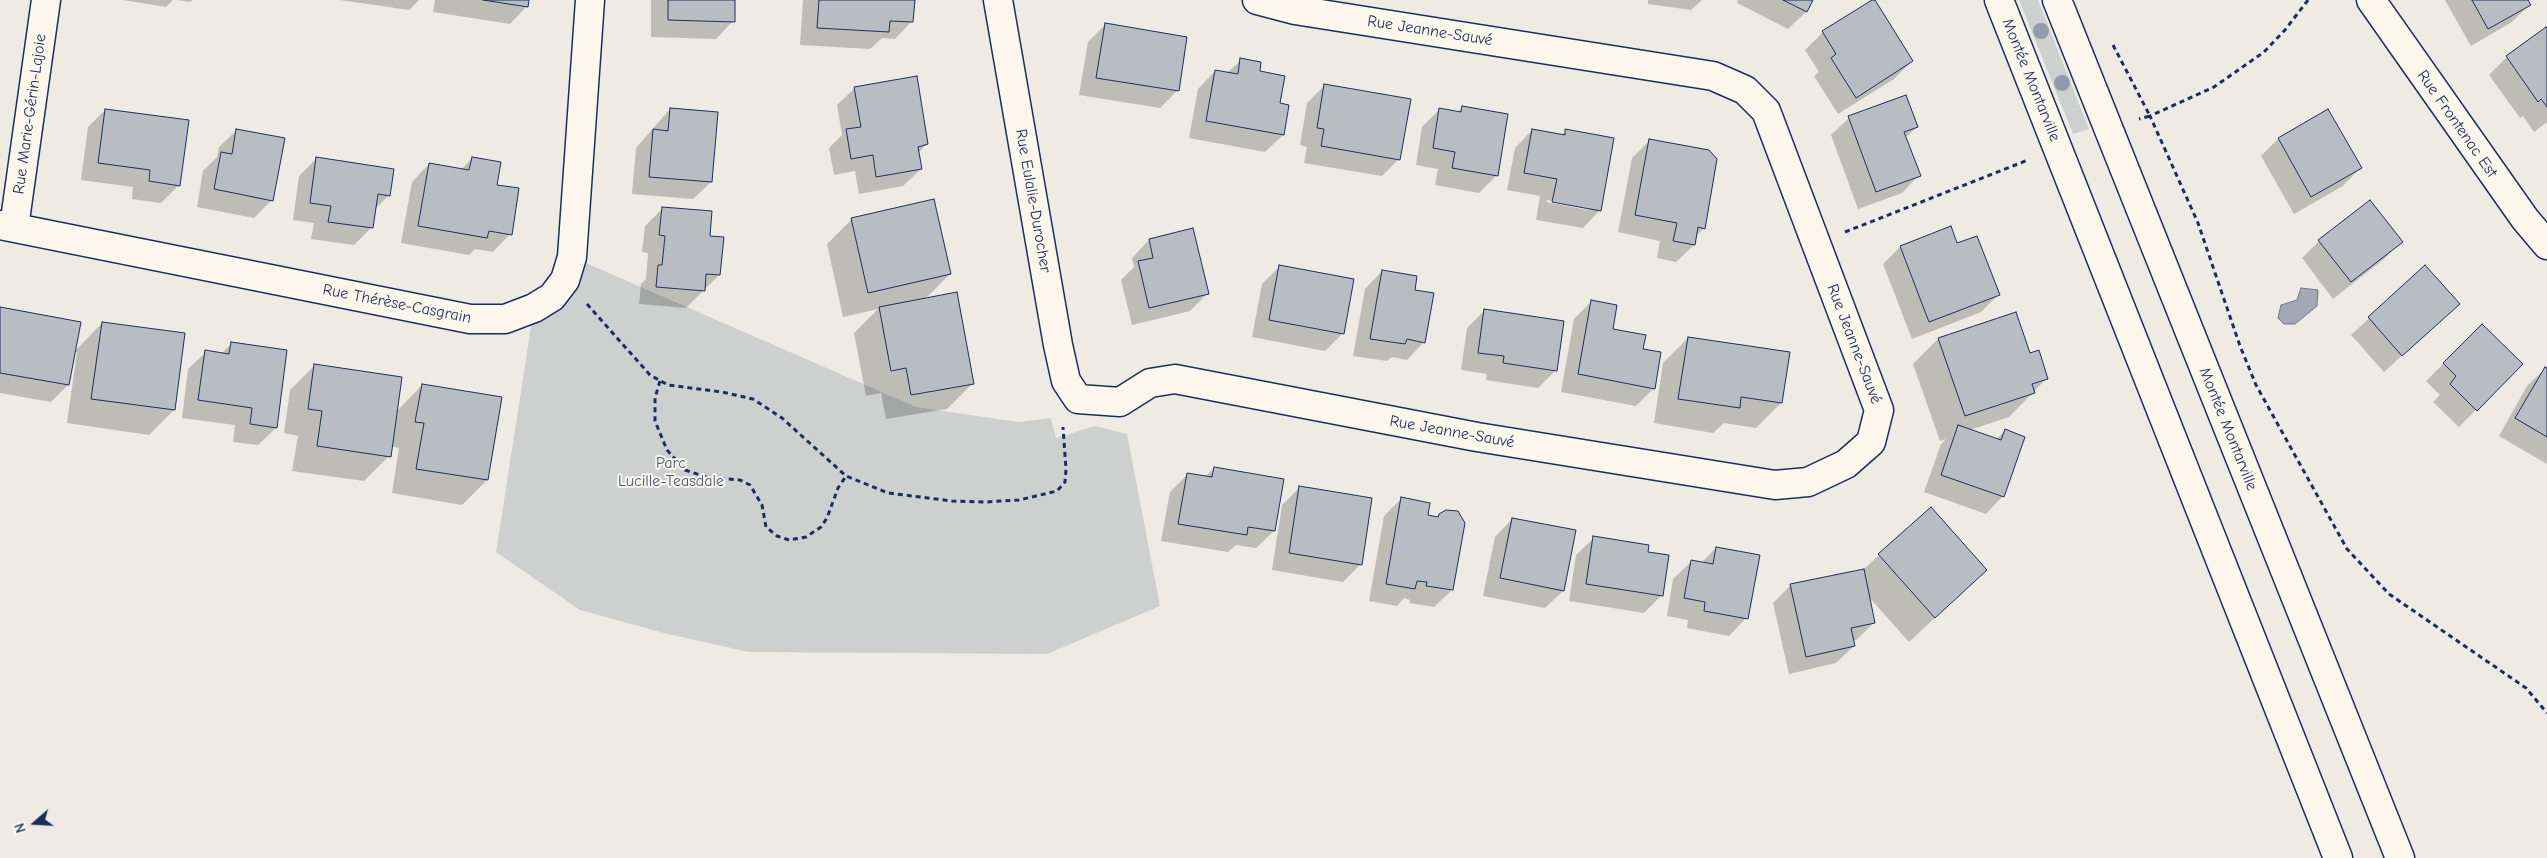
<!DOCTYPE html>
<meta charset="utf-8">
<style>
body{margin:0}
#map{position:relative;width:2547px;height:858px;overflow:hidden;background:#eeebe4;font-family:"Comic Neue",sans-serif}
canvas{display:block}
.north{position:absolute;left:10px;top:798px;width:50px;height:50px;-webkit-text-stroke:4px #fbf7ec;paint-order:stroke;rotate:251deg;font-size:14px;font-weight:700;line-height:20px;text-align:center;color:#1b2f5e}
.north::after{content:'';display:block;margin:auto;width:18px;height:22px;background:#1b2f5e;clip-path:polygon(50% 0,100% 100%,50% 72%,0 100%)}
</style>
<div id="map">
<canvas width="2547" height="858"></canvas>
<div class="north">N</div>
</div>
<script>
const ctx = document.querySelector('canvas').getContext('2d');
ctx.lineJoin = 'round';
function fillPath(path, color) {
  ctx.fillStyle = color;
  ctx.fill(path, 'evenodd');
}
function poly(rows) {
  const path = new Path2D();
  for (const r of rows) {
    path.moveTo(r[0], r[1]);
    for (let i = 2; i < r.length; i += 2) path.lineTo(r[i], r[i + 1]);
  }
  return path;
}
function strokePath(path, color, width, dash) {
  ctx.strokeStyle = color;
  ctx.lineWidth = width;
  ctx.lineCap = dash ? 'butt' : 'round';
  ctx.setLineDash(dash || []);
  ctx.stroke(path);
}
function label(font, color, halo, rows, align = 'center') {
  ctx.font = font + ' "Comic Neue",sans-serif';
  ctx.lineWidth = 4;
  ctx.setLineDash([]);
  ctx.textBaseline = 'middle';
  ctx.strokeStyle = halo;
  ctx.fillStyle = color;
  for (const [text, x, y, turn = 0] of rows) {
    ctx.save();
    ctx.translate(x, y);
    ctx.rotate((+turn || 0) * Math.PI / 180);
    ctx.textAlign = isNaN(turn) ? turn : align;
    if (halo) ctx.strokeText(text, 0, 0);
    ctx.fillText(text, 0, 0);
    ctx.restore();
  }
}
fillPath(poly([
 [2019,0,2038,0,2089,129,2073,134],
 [572,257,916,407,1018,422,1051,418,1056,438,1095,426,1127,434,1160,606,1047,654,749,652,664,633,580,610,496,552,534,308]
]), '#cecfcf');
const water = poly([
 [2301,288,2318,290,2317,306,2295,324,2284,324,2278,318,2281,305,2297,300,2301,288]
]);
fillPath(water, '#a3a8b4');
strokePath(water, '#6d7892', 1);
fillPath(poly([
 [123,0,173,0,166,7],
 [177,0,193,0,190,2],
 [340,0,419,0,409,10],
 [435,0,528,0,527,6,510,24,433,12],
 [651,0,734,0,733,21,716,39,651,37],
 [803,0,913,0,912,21,895,39,882,38,870,49,800,45],
 [1648,0,1702,0,1691,10,1648,4],
 [1738,0,1812,0,1806,12,1788,29,1737,3],
 [1874,0,1912,61,1894,79,1838,114,1814,76,1819,72,1805,50,1823,32],
 [2445,0,2527,0,2529,5,2512,22,2471,46],
 [1105,25,1178,90,1160,108,1079,95,1088,42],
 [2547,30,2547,122,2534,132,2523,116,2520,118,2489,75,2507,57],
 [1241,60,1258,72,1279,104,1283,135,1265,152,1189,138,1198,89,1215,71,1227,73],
 [1325,85,1399,159,1382,176,1304,163,1307,147,1300,145,1307,103],
 [855,88,927,144,918,153,921,169,903,186,859,194,855,171,834,175,829,148,842,135,837,105],
 [1462,107,1497,175,1479,193,1435,185,1438,169,1416,165,1422,127,1439,110,1457,113],
 [670,109,711,182,693,199,632,194,636,148],
 [105,110,179,185,161,203,132,199,133,187,81,180,88,127],
 [2328,110,2360,168,2343,186,2294,214,2261,156,2278,139],
 [1849,118,1917,127,1905,138,1919,175,1902,193,1858,209,1831,135],
 [237,130,272,200,254,218,197,207,203,171,217,157,219,147],
 [1532,130,1561,135,1566,131,1600,210,1583,228,1536,220,1540,196,1507,190,1515,148],
 [1547,200,1588,207,1588,210,1546,202],
 [1650,140,1704,228,1695,237,1694,245,1676,262,1657,258,1660,241,1618,232,1632,158],
 [317,158,389,195,375,209,372,227,354,245,311,239,314,223,293,220,299,176],
 [472,158,496,186,510,234,493,252,475,249,469,255,401,243,412,182,429,164,461,170],
 [662,209,708,237,722,238,719,275,686,308,639,304,641,284,646,279,648,253,642,252,645,226],
 [852,219,950,274,924,300,972,384,947,409,886,419,881,393,866,396,854,333,878,309,843,317,827,244],
 [1950,228,1957,245,1998,295,1981,312,1912,339,1883,264,1900,247],
 [1149,240,1207,294,1190,311,1132,325,1121,280,1134,267,1132,258],
 [2319,241,2401,242,2384,259,2333,299,2302,258],
 [1280,266,1343,333,1325,351,1252,337,1262,284],
 [2425,267,2458,304,2384,372,2351,335],
 [1382,271,1414,291,1424,342,1407,360,1392,357,1387,361,1353,356,1365,289],
 [1592,301,1611,330,1642,350,1654,388,1636,406,1561,392,1574,319],
 [0,308,75,351,102,323,174,410,149,435,67,423,77,352,74,352,68,385,51,402,0,393],
 [1485,310,1556,370,1538,388,1486,380,1487,374,1461,370,1467,328],
 [2482,325,2521,364,2459,427,2433,402,2440,395,2426,381],
 [1688,338,1781,403,1756,428,1724,423,1713,433,1654,423,1663,363],
 [1938,339,2047,378,2009,417,1970,430,1996,439,2005,431,2003,496,1986,514,1924,492,1941,444,1946,439,1940,441,1913,364],
 [232,343,276,428,258,445,233,442,235,425,182,418,188,369,206,352,221,354],
 [315,365,396,412,422,385,487,480,462,505,392,493,399,448,391,446,389,456,364,481,292,471,298,436,284,433,290,390],
 [2545,369,2547,370,2547,464,2499,436,2527,386],
 [1214,468,1274,531,1256,548,1236,545,1228,552,1161,541,1170,492,1187,475,1205,477],
 [1300,487,1361,564,1343,582,1272,570,1282,505],
 [1401,499,1427,516,1437,518,1440,515,1464,523,1452,590,1434,607,1409,603,1410,600,1404,598,1397,606,1369,601,1384,516],
 [1512,519,1563,591,1545,608,1483,596,1495,537],
 [1594,538,1646,553,1662,595,1644,613,1569,601,1576,555],
 [1716,548,1746,618,1729,636,1687,628,1688,620,1667,616,1673,579,1691,562,1701,563],
 [1879,555,1986,570,1909,642,1868,596,1874,623,1856,640,1852,641,1854,646,1836,663,1789,674,1773,603,1791,585,1863,570]
]), '#0003');
const building = poly([
 [483,0,529,0,528,7,483,0],
 [668,0,735,0,735,22,668,20,668,0],
 [819,0,915,0,913,22,890,21,889,32,817,28,819,0],
 [1783,0,1813,0,1807,12,1783,0],
 [1872,0,1875,0,1913,61,1856,98,1831,58,1836,54,1822,31,1872,0],
 [2472,0,2528,0,2531,5,2488,29,2472,0],
 [1105,23,1187,37,1179,91,1096,78,1105,23],
 [2546,27,2547,28,2547,107,2541,99,2538,102,2506,56,2546,27],
 [1240,58,1261,62,1260,71,1285,76,1280,103,1289,105,1284,135,1206,121,1215,70,1238,74,1240,58],
 [917,76,928,144,918,147,922,169,876,177,873,155,851,159,846,129,861,127,854,87,917,76],
 [1324,84,1411,99,1400,160,1321,146,1324,129,1317,128,1324,84],
 [1906,95,1918,127,1904,132,1921,176,1876,192,1848,116,1906,95],
 [1462,106,1508,114,1498,176,1452,168,1455,152,1433,148,1439,108,1461,112,1462,106],
 [670,108,718,112,712,182,649,177,653,129,668,131,670,108],
 [105,109,189,120,180,186,149,181,150,170,98,163,105,109],
 [2328,109,2362,168,2311,197,2278,138,2328,109],
 [236,129,285,138,273,201,214,189,221,152,232,154,236,129],
 [1532,129,1565,135,1565,129,1614,138,1601,211,1552,202,1557,179,1524,173,1532,129],
 [1649,139,1709,150,1717,159,1705,229,1698,227,1695,245,1673,241,1677,223,1635,215,1649,139],
 [316,157,394,169,390,196,378,194,373,228,328,222,331,206,310,203,316,157],
 [472,157,501,162,497,185,519,188,512,235,489,231,487,238,418,226,429,163,469,170,472,157],
 [934,199,951,274,868,293,851,218,934,199],
 [2370,200,2403,242,2351,282,2318,240,2370,200],
 [662,207,712,211,710,236,724,237,720,275,706,274,705,291,656,287,658,265,662,265,665,236,659,235,662,207],
 [1951,226,1957,243,1977,236,2000,295,1929,322,1900,246,1951,226],
 [1193,228,1209,294,1149,308,1138,261,1153,258,1149,239,1193,228],
 [1279,265,1354,279,1344,334,1269,320,1279,265],
 [2425,265,2460,304,2402,356,2368,317,2425,265],
 [1382,270,1417,276,1415,290,1434,293,1425,343,1407,339,1405,344,1370,339,1382,270],
 [957,292,974,384,911,395,906,368,891,371,879,307,957,292],
 [1591,300,1617,305,1613,329,1646,335,1643,349,1661,352,1655,389,1578,374,1591,300],
 [0,307,81,322,69,385,0,373,0,307],
 [1484,309,1564,321,1557,371,1503,363,1504,356,1478,353,1484,309],
 [2016,312,2030,353,2039,350,2048,379,2032,384,2035,393,1965,416,1938,338,2016,312],
 [102,322,185,333,175,410,91,399,102,322],
 [2482,324,2523,364,2477,411,2450,384,2456,376,2443,363,2482,324],
 [1688,337,1790,352,1782,403,1741,397,1740,408,1678,399,1688,337],
 [231,342,287,350,277,428,250,424,252,408,198,400,205,350,229,354,231,342],
 [314,364,402,377,391,457,317,446,322,411,308,409,314,364],
 [2545,367,2547,368,2547,437,2515,418,2545,367],
 [422,384,502,397,488,480,416,469,424,423,415,422,422,384],
 [1958,425,2001,440,2005,429,2025,437,2004,497,1941,475,1958,425],
 [1214,467,1284,479,1275,531,1248,527,1247,535,1178,524,1187,473,1212,477,1214,467],
 [1299,486,1372,498,1362,565,1289,553,1299,486],
 [1401,497,1430,503,1428,515,1438,517,1439,514,1446,510,1458,511,1465,523,1453,590,1426,586,1427,582,1417,581,1415,589,1386,584,1401,497],
 [1931,507,1987,570,1935,618,1878,554,1931,507],
 [1512,518,1576,530,1564,591,1500,578,1512,518],
 [1593,536,1649,545,1648,552,1669,555,1663,596,1586,584,1593,536],
 [1716,547,1760,555,1748,619,1704,611,1705,602,1684,598,1691,560,1713,564,1716,547],
 [1864,569,1875,623,1851,628,1855,646,1806,657,1790,584,1864,569]
]);
fillPath(building, '#b9bcc3');
strokePath(building, '#1b2f5e', 1);
const street = poly([
 [998,0,1058,345,1066,381,1078,399,1120,402,1150,383,1175,379,1477,437,1775,485,1808,482,1846,464,1871,442,1879,410,1766,111,1745,90,1713,76,1295,10,1257,0],
 [2371,0,2525,219,2547,245],
 [0,225,470,319,505,319,534,308,552,297,565,280,572,257,590,0],
 [14,227,46,0]
]);
const secondary = poly([
 [1999,0,2338,858],
 [2057,0,2400,858]
]);
strokePath(street, '#1b2f5e', 31);
strokePath(secondary, '#1b2f5e', 31);
strokePath(poly([
 [2308,0,2285,30,2264,52,2214,87,2150,116,2198,223,2240,346,2256,385,2347,549,2389,594,2526,688,2547,713],
 [2113,45,2150,116,2139,119],
 [1845,232,2028,160],
 [587,304,650,375,668,385,722,392,753,399,782,418,846,476,888,493,952,501,986,502,1019,500,1057,491,1065,482,1066,469,1063,427],
 [660,381,655,398,655,421,667,450,685,470,706,477,740,480,750,485,762,505,766,527,777,536,789,540,806,537,821,527,827,518,838,488,846,476]
]), '#1b2f5e', 3, [5, 4]);
strokePath(street, '#fbf7ec', 28);
strokePath(secondary, '#fbf7ec', 28);
ctx.fillStyle = '#939aaa';
for (const [x, y] of [
 [2041,31],
 [2062,83]
]) {
  ctx.beginPath();
  ctx.arc(x, y, 8, 0, 2 * Math.PI);
  ctx.fill();
}
label('16px', '#1b2f5e', '#fbf7ec', [
 ["Rue Jeanne-Sauvé",1430,31,9],
 ["Montée Montarville",2031,80,68],
 ["Rue Marie-Gérin-Lajoie",30,114,-82],
 ["Rue Frontenac Est",2457,124,55],
 ["Rue Eulalie-Durocher",1033,201,80],
 ["Rue Thérèse-Casgrain",397,304,11],
 ["Rue Jeanne-Sauvé",1854,344,69],
 ["Montée Montarville",2228,429,68],
 ["Rue Jeanne-Sauvé",1452,432,10]
]);
label('16px', '#48577a', '#fbf7ec', [
 ["Parc",671,463],
 ["Lucille-Teasdale",671,481]
]);
</script>
